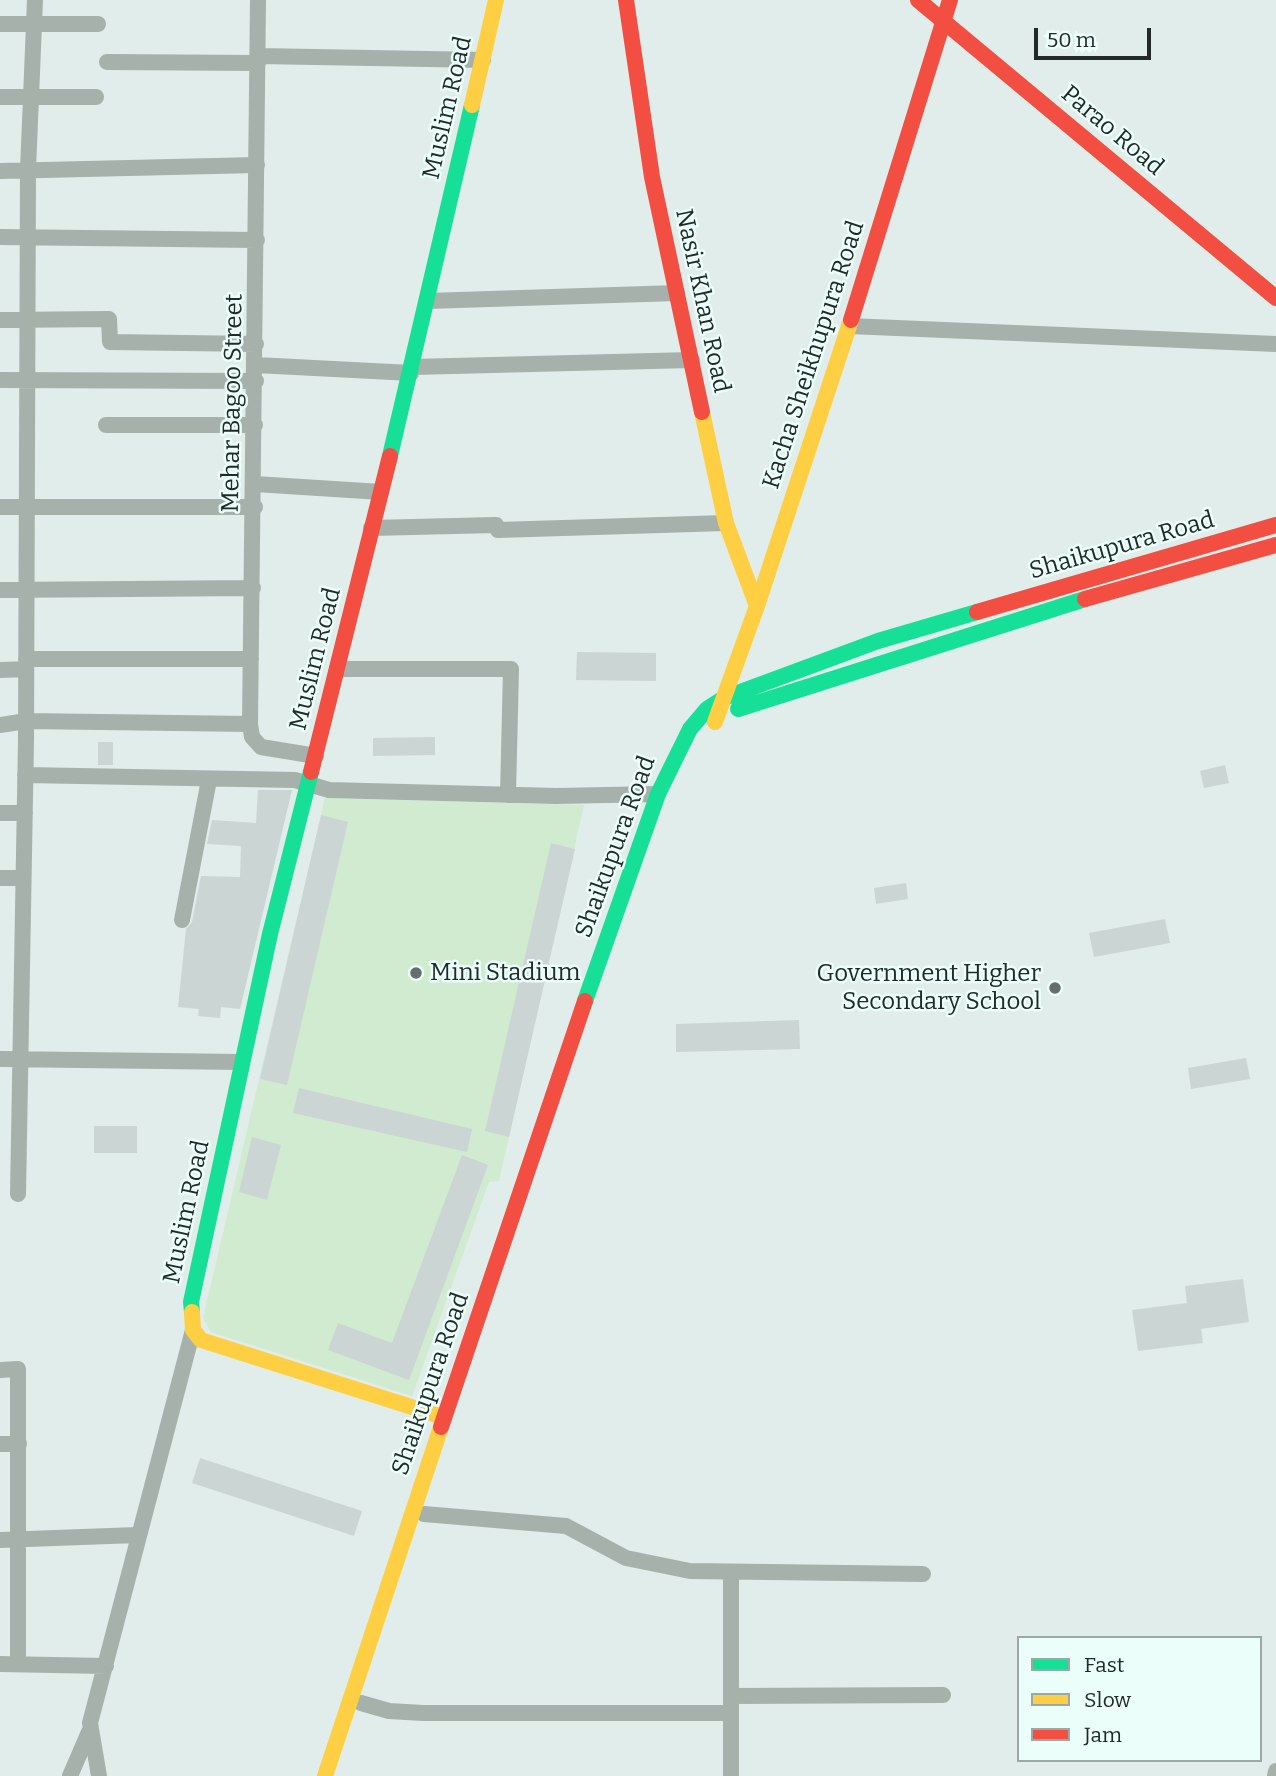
<!DOCTYPE html>
<style>
body{margin:0}
#map{position:relative;width:1276px;height:1776px;overflow:hidden;background:#e0edea;font-family:Bitter,serif}
canvas{display:block}
.legend{position:absolute;left:1017px;top:1636px;width:245px;height:126px;box-sizing:border-box;background:#ebfefa;border:2px solid #9aa9a6;margin:0;padding:9px 12px;list-style:none;font-size:21px;color:#212a29}
.legend li{display:flex;align-items:center;gap:14px;height:35px}
.legend b{width:35px;border:2px solid #9aa9a6}
.scale{position:absolute;left:1034px;top:28px;width:117px;height:32px;box-sizing:border-box;border:4px solid #212a29;border-top:0;padding-left:9px;font-size:21px;line-height:24px;white-space:nowrap;color:#212a29;-webkit-text-stroke:5px #ebfefa;paint-order:stroke}
</style>
<div id="map">
<canvas width="1276" height="1776"></canvas>
<ul class="legend">
<li><b style="height:9px;background:#16e098"></b>Fast</li>
<li><b style="height:9px;background:#ffcf43"></b>Slow</li>
<li><b style="height:9px;background:#f24e42"></b>Jam</li>
</ul>
<div class="scale">50 m</div>
</div>
<script>
const ctx = document.querySelector('canvas').getContext('2d');
ctx.lineJoin = 'round';
function fillPath(path, color) {
  ctx.fillStyle = color;
  ctx.fill(path, 'evenodd');
}
function poly(rows) {
  const path = new Path2D();
  for (const r of rows) {
    path.moveTo(r[0], r[1]);
    for (let i = 2; i < r.length; i += 2) path.lineTo(r[i], r[i + 1]);
  }
  return path;
}
function strokePath(path, color, width, dash) {
  ctx.strokeStyle = color;
  ctx.lineWidth = width;
  ctx.lineCap = dash ? 'butt' : 'round';
  ctx.setLineDash(dash || []);
  ctx.stroke(path);
}
function label(font, color, halo, rows, align = 'center') {
  ctx.font = font + ' Bitter,serif';
  ctx.lineWidth = 5;
  ctx.setLineDash([]);
  ctx.textBaseline = 'middle';
  ctx.strokeStyle = halo;
  ctx.fillStyle = color;
  for (const [text, x, y, turn = 0] of rows) {
    ctx.save();
    ctx.translate(x, y);
    ctx.rotate((+turn || 0) * Math.PI / 180);
    ctx.textAlign = isNaN(turn) ? turn : align;
    if (halo) ctx.strokeText(text, 0, 0);
    ctx.fillText(text, 0, 0);
    ctx.restore();
  }
}
fillPath(poly([
 [325,798,584,805,499,1181,489,1182,412,1396,211,1332,203,1318]
]), '#d0ebcf');
fillPath(poly([
 [577,652,656,653,656,681,576,680],
 [435,737,435,755,373,756,373,738],
 [98,742,113,742,113,765,98,765],
 [1225,765,1229,783,1204,788,1200,771],
 [258,790,292,790,240,1009,221,1007,220,1018,198,1016,199,1009,178,1007,186,929,192,922,201,876,240,877,241,846,207,844,212,820,256,823],
 [321,815,348,822,287,1085,260,1079],
 [551,843,575,849,509,1137,485,1131],
 [906,883,908,899,876,904,874,888],
 [1165,919,1170,943,1094,957,1089,933],
 [799,1020,800,1049,676,1052,676,1024],
 [1246,1058,1250,1079,1191,1089,1188,1068],
 [299,1088,472,1129,467,1152,293,1113],
 [94,1126,137,1126,137,1153,94,1153],
 [252,1137,281,1145,267,1200,239,1192],
 [462,1155,488,1165,409,1380,328,1350,338,1323,392,1343],
 [1243,1279,1249,1322,1201,1329,1203,1343,1138,1351,1132,1310,1187,1303,1185,1286],
 [200,1458,362,1511,354,1536,192,1483]
]), '#cbd5d4');
strokePath(poly([
 [258,0,250,724,252,737,261,747,316,756],
 [0,24,98,24],
 [258,56,483,60],
 [107,62,258,63],
 [0,97,96,97],
 [0,171,257,165],
 [0,237,257,240],
 [427,301,677,293],
 [0,320,109,319,110,342,256,344],
 [849,326,1276,344],
 [256,365,411,373],
 [413,367,692,360],
 [0,380,256,381],
 [106,425,255,425],
 [255,484,381,492],
 [0,507,255,507],
 [371,528,496,525,498,530,726,523],
 [0,590,253,588],
 [26,659,251,659],
 [337,669,511,669,508,795],
 [0,670,26,669],
 [0,725,26,721,250,724],
 [25,775,295,780,329,790,556,796,658,794],
 [0,813,25,813],
 [0,878,23,878],
 [182,920,209,780],
 [0,1059,242,1062],
 [18,1194,26,740,28,170,35,0],
 [0,1370,18,1369,18,1664],
 [0,1444,19,1444],
 [424,1514,566,1526,626,1558,690,1571,923,1574],
 [0,1540,137,1535],
 [0,1664,106,1666],
 [731,1696,943,1695],
 [361,1703,389,1711,423,1713,731,1713],
 [70,1776,89,1732],
 [99,1776,90,1723,193,1330],
 [731,1776,731,1574],
 [1275,1776,1276,1771]
]), '#a6b1ac', 16);
strokePath(poly([
 [390,456,472,105],
 [738,709,1085,599],
 [585,1001,658,794,690,729,707,709,724,698,878,641,977,612],
 [192,1312,191,1302,270,934,311,772]
]), '#16e098', 16);
strokePath(poly([
 [472,105,496,0],
 [702,412,726,523,757,606],
 [1275,545,1276,545],
 [715,722,757,606,851,320],
 [192,1312,193,1330,201,1340,443,1417],
 [325,1776,441,1427]
]), '#ffcf43', 16);
strokePath(poly([
 [626,0,652,177,702,412],
 [918,0,1276,298],
 [851,320,950,0],
 [1085,599,1276,545],
 [977,612,1276,525],
 [311,772,390,456],
 [441,1427,585,1001]
]), '#f24e42', 16);
for (const [x, y, r, color] of [
 [416,973,7,"#646e6d"],
 [1055,988,7,"#646e6d"]
]) {
  const dot = new Path2D();
  dot.arc(x, y, r, 0, 2 * Math.PI);
  ctx.fillStyle = color;
  ctx.fill(dot);
  strokePath(dot, '#ebfefa', 2.5);
}
label('24px', '#212a29', '#ebfefa', [
 ["Muslim Road",448,108,-77],
 ["Parao Road",1112,131,40],
 ["Nasir Khan Road",702,301,78],
 ["Kacha Sheikhupura Road",814,355,-72],
 ["Mehar Bagoo Street",233,403,-89],
 ["Shaikupura Road",1122,546,-16],
 ["Muslim Road",316,659,-76],
 ["Shaikupura Road",616,847,-70],
 ["Muslim Road",187,1212,-78],
 ["Shaikupura Road",431,1384,-71]
]);
label('24px', '#212a29', '#ebfefa', [
 ["Mini Stadium",430,973],
 ["Government Higher",1041,974,"right"],
 ["Secondary School",1041,1002,"right"]
], 'left');
</script>
